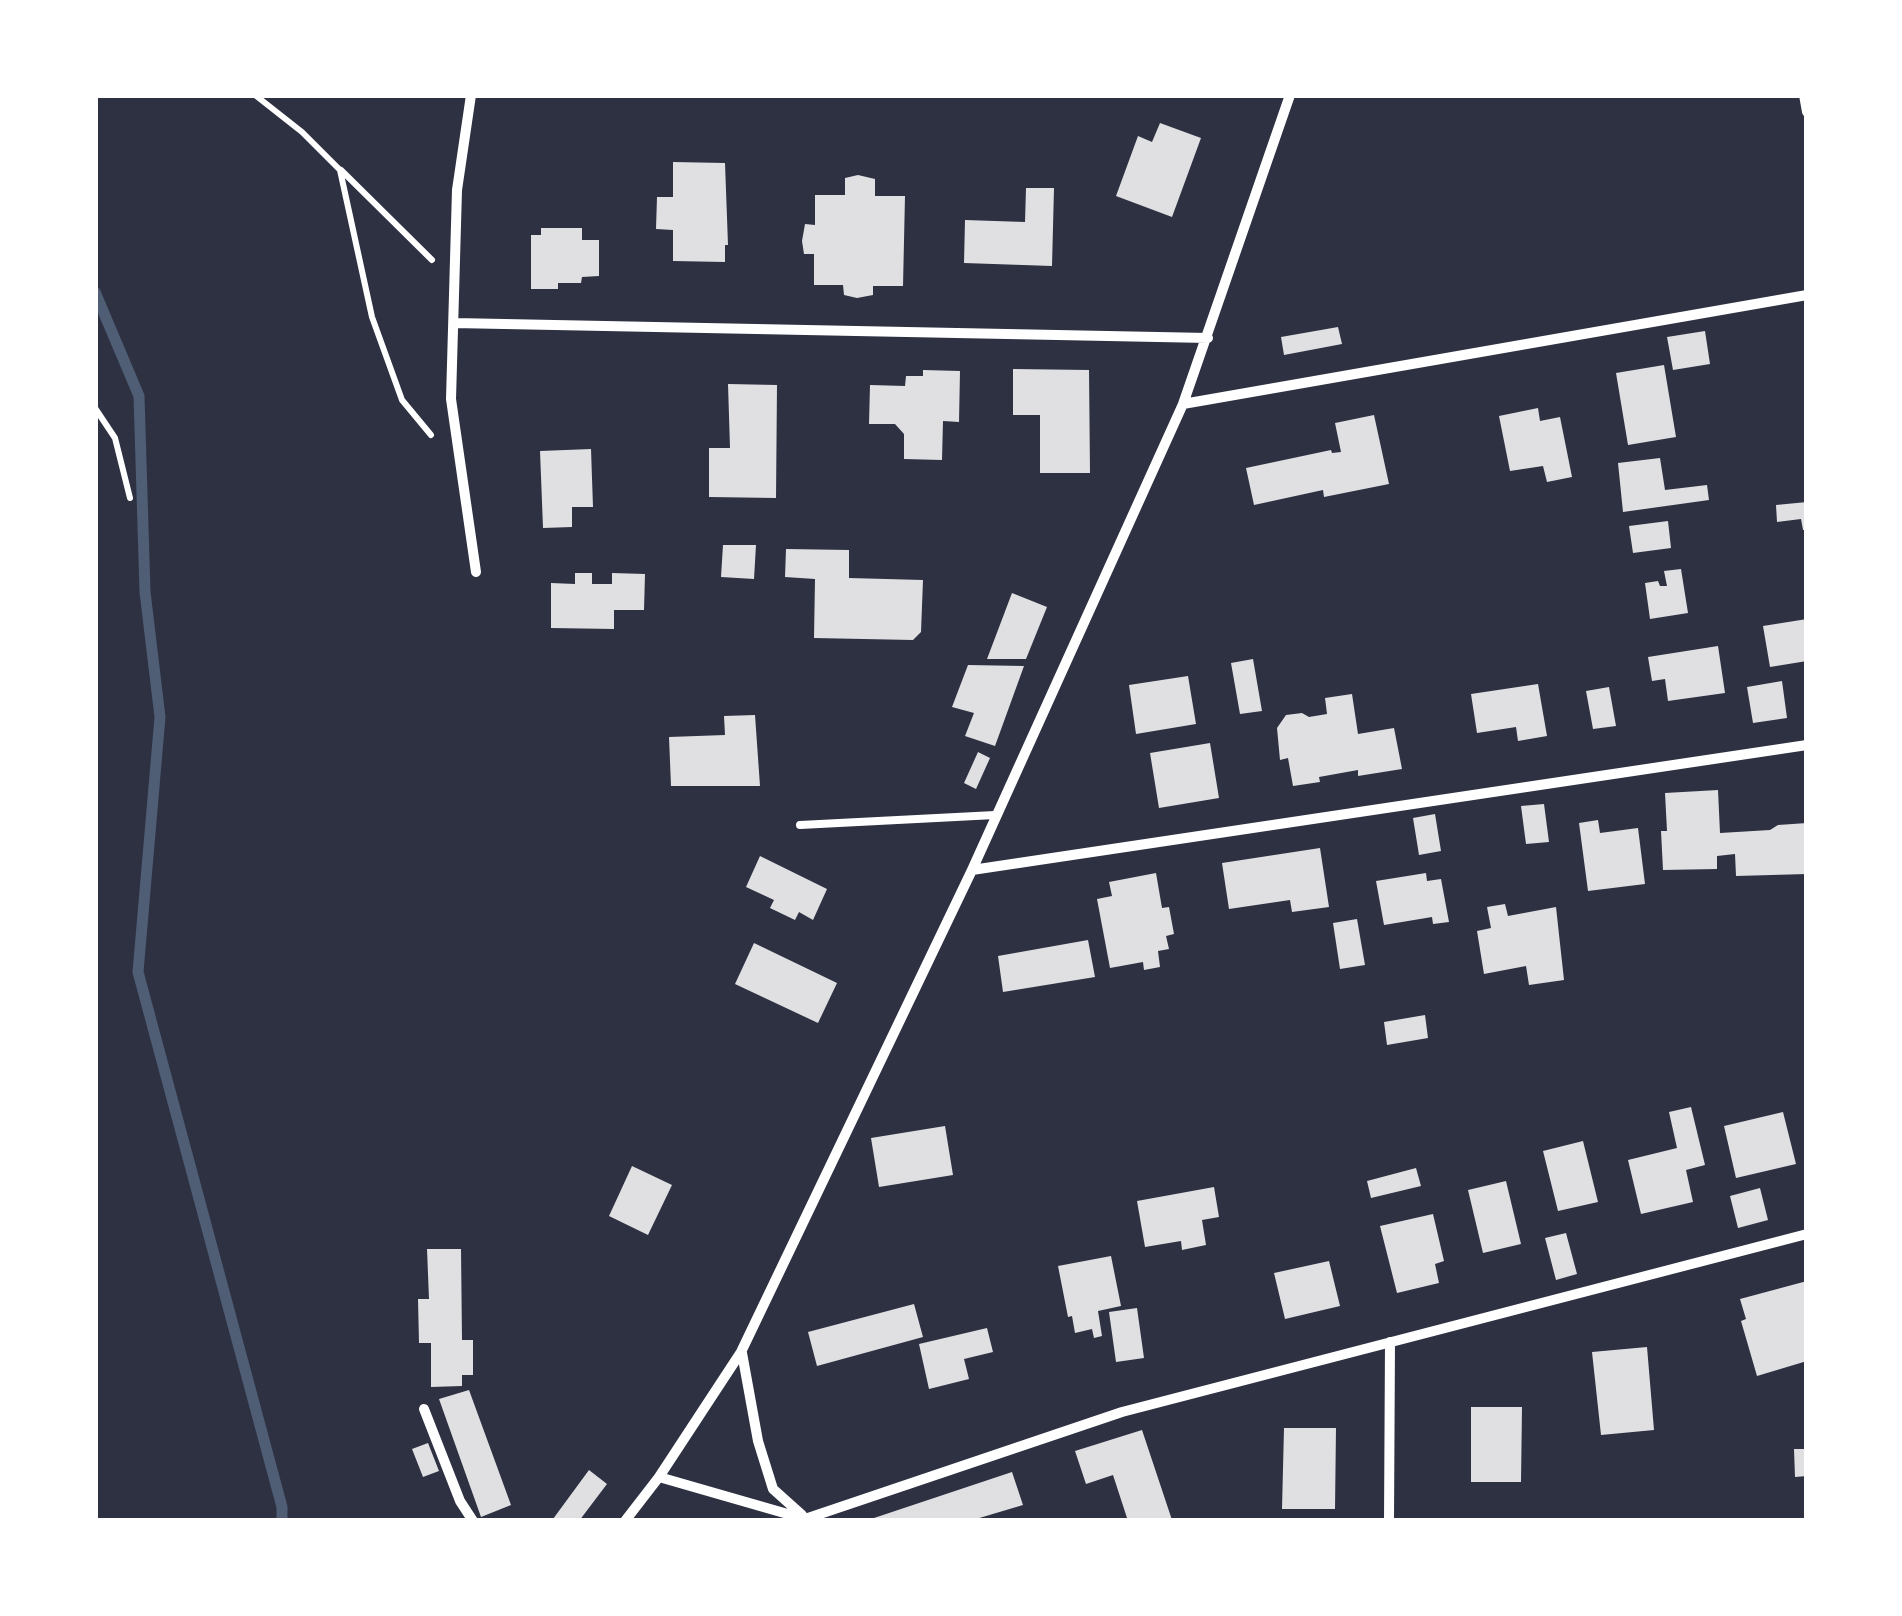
<!DOCTYPE html>
<style>
body{margin:0}
#map{position:relative;width:1902px;height:1616px;overflow:hidden;background:#2d3142;font-family:"Public Sans",sans-serif}
canvas{display:block}
.frame{position:absolute;inset:0;border:98px solid #fff;pointer-events:none}
</style>
<div id="map">
<canvas width="1902" height="1616"></canvas>
<div class="frame"></div>
</div>
<script>
const ctx = document.querySelector('canvas').getContext('2d');
ctx.lineJoin = 'round';
function poly(rows) {
  const path = new Path2D();
  for (const r of rows) {
    path.moveTo(r[0], r[1]);
    for (let i = 2; i < r.length; i += 2) path.lineTo(r[i], r[i + 1]);
  }
  return path;
}
function strokePath(path, color, width, dash) {
  ctx.strokeStyle = color;
  ctx.lineWidth = width;
  ctx.lineCap = dash ? 'butt' : 'round';
  ctx.setLineDash(dash || []);
  ctx.stroke(path);
}
function fillPath(path, color) {
  ctx.fillStyle = color;
  ctx.fill(path, 'evenodd');
}
strokePath(poly([
 [95,292,139,396,145,592,160,717,138,972,282,1507,282,1521]
]), '#4f5d75', 11);
fillPath(poly([
 [1160,123,1201,138,1172,217,1116,196,1138,136,1152,142],
 [673,162,725,163,728,245,725,245,725,262,673,261,673,230,656,229,657,197,673,197],
 [858,175,875,179,875,196,905,196,903,286,873,286,873,295,857,298,844,295,843,285,814,285,814,254,804,254,802,241,805,224,815,225,815,195,845,195,845,178],
 [1026,188,1054,188,1052,266,964,263,965,220,1025,222],
 [541,228,582,228,582,240,599,240,599,276,582,277,581,283,558,283,558,289,531,289,531,235,541,235],
 [1338,327,1342,344,1284,355,1281,337],
 [1705,331,1710,364,1673,370,1667,337],
 [1664,365,1676,437,1628,445,1616,373],
 [1013,369,1089,370,1090,473,1040,473,1040,415,1013,415],
 [923,370,960,371,959,422,943,421,942,460,904,459,904,434,895,424,869,424,870,385,905,386,906,376,923,376],
 [728,384,777,385,776,498,709,497,709,448,730,448],
 [1538,408,1540,421,1560,417,1572,477,1547,482,1543,466,1510,471,1499,416],
 [1374,415,1389,484,1324,497,1323,490,1254,505,1246,468,1331,450,1332,453,1341,452,1335,423],
 [591,449,593,507,572,507,572,527,543,528,540,451],
 [1660,458,1665,490,1707,485,1709,500,1623,512,1618,463],
 [1807,502,1807,530,1803,530,1801,519,1777,522,1776,505],
 [1668,521,1671,548,1633,553,1629,526],
 [723,545,756,545,754,579,721,577],
 [786,549,849,550,849,578,923,580,921,632,913,640,814,638,815,579,785,577],
 [1681,569,1688,613,1650,619,1645,583,1658,581,1660,586,1667,586,1664,571],
 [575,573,592,573,592,584,612,584,612,573,645,574,644,610,614,610,614,629,551,628,551,583,575,584],
 [1012,593,1047,607,1026,659,987,659],
 [1807,619,1807,661,1770,667,1763,626],
 [1718,646,1725,693,1668,701,1665,679,1652,681,1648,657],
 [1253,659,1262,711,1240,714,1231,663],
 [968,665,1024,666,995,746,965,736,974,713,952,707],
 [1188,676,1196,724,1136,734,1129,685],
 [1782,681,1787,718,1753,723,1747,687],
 [1538,684,1547,736,1518,741,1516,727,1477,733,1471,694],
 [1609,687,1616,726,1593,729,1586,691],
 [1352,694,1358,734,1394,728,1402,769,1358,776,1358,770,1319,777,1320,782,1293,786,1288,758,1280,760,1277,728,1286,715,1302,713,1309,717,1327,714,1325,698],
 [755,715,760,786,671,786,669,737,725,735,724,716],
 [1210,743,1219,798,1159,808,1150,753],
 [978,752,990,758,976,789,964,783],
 [1718,790,1720,833,1770,830,1778,825,1807,823,1807,874,1736,876,1735,854,1717,856,1717,869,1663,870,1661,831,1667,831,1665,793],
 [1544,804,1549,842,1526,844,1521,806],
 [1435,814,1441,851,1419,855,1413,818],
 [1598,820,1600,833,1638,828,1645,884,1588,891,1579,823],
 [1320,848,1329,907,1292,912,1290,900,1229,909,1222,863],
 [760,856,827,889,813,920,799,912,795,920,770,908,774,900,746,887],
 [1156,873,1162,908,1169,907,1174,934,1166,936,1169,949,1158,951,1160,967,1144,970,1143,962,1110,968,1097,899,1112,896,1109,882],
 [1426,873,1427,881,1441,879,1449,922,1433,924,1432,917,1384,925,1376,881],
 [1505,904,1508,916,1556,907,1564,980,1529,985,1526,966,1484,974,1477,931,1491,928,1487,907],
 [1357,919,1365,965,1340,969,1333,923],
 [1088,940,1095,977,1003,992,998,956],
 [754,943,837,983,818,1023,735,984],
 [1425,1015,1428,1038,1387,1045,1384,1022],
 [1691,1107,1705,1165,1686,1170,1693,1202,1641,1214,1628,1160,1677,1148,1669,1112],
 [1783,1112,1796,1164,1736,1178,1724,1126],
 [945,1126,953,1175,879,1187,871,1138],
 [1583,1141,1598,1202,1558,1211,1543,1151],
 [632,1166,672,1185,648,1235,609,1216],
 [1416,1168,1421,1186,1371,1198,1367,1181],
 [1506,1181,1521,1244,1483,1253,1468,1190],
 [1214,1187,1219,1217,1202,1220,1206,1245,1182,1250,1181,1241,1145,1247,1137,1201],
 [1760,1188,1768,1220,1738,1228,1730,1196],
 [1433,1214,1444,1261,1435,1264,1439,1283,1397,1293,1380,1226],
 [1566,1233,1577,1274,1556,1280,1545,1238],
 [427,1249,461,1249,462,1340,473,1340,473,1375,462,1375,462,1386,431,1387,431,1343,419,1343,418,1299,429,1299],
 [1111,1256,1121,1306,1098,1311,1102,1336,1094,1338,1092,1329,1075,1333,1072,1316,1068,1317,1058,1266],
 [1329,1261,1340,1306,1285,1319,1274,1273],
 [1807,1281,1807,1361,1757,1376,1741,1321,1746,1319,1740,1299],
 [914,1304,923,1337,817,1366,808,1332],
 [1137,1308,1144,1358,1116,1362,1109,1312],
 [987,1328,993,1352,964,1359,969,1379,929,1389,919,1344],
 [1647,1347,1654,1430,1601,1435,1592,1352],
 [469,1390,511,1505,481,1517,439,1399],
 [1471,1407,1522,1407,1521,1482,1471,1482],
 [1284,1428,1336,1428,1335,1509,1282,1509],
 [1142,1430,1172,1520,1167,1521,1128,1521,1113,1475,1086,1484,1075,1451],
 [428,1443,439,1471,423,1477,412,1449],
 [1794,1449,1807,1449,1807,1476,1795,1477],
 [589,1470,607,1484,579,1521,556,1521,553,1519],
 [1012,1472,1023,1505,976,1519,977,1521,865,1521]
]), '#e0e0e3');
strokePath(poly([
 [255,95,302,132,340,170,372,317,402,400,431,435],
 [341,170,432,260],
 [95,408,115,438,130,498]
]), '#fff', 6);
strokePath(poly([
 [800,825,995,815]
]), '#fff', 8);
strokePath(poly([
 [471,95,457,190,451,399,476,572],
 [1804,95,1807,112],
 [454,323,1208,338],
 [1183,404,1807,295],
 [972,870,1807,745],
 [742,1353,758,1441,773,1489,802,1515],
 [424,1409,460,1501,473,1521],
 [659,1477,805,1519,1122,1412,1807,1234],
 [625,1521,659,1477,741,1352,972,870,1183,404,1290,95],
 [1389,1521,1390,1342]
]), '#fff', 10);
</script>
